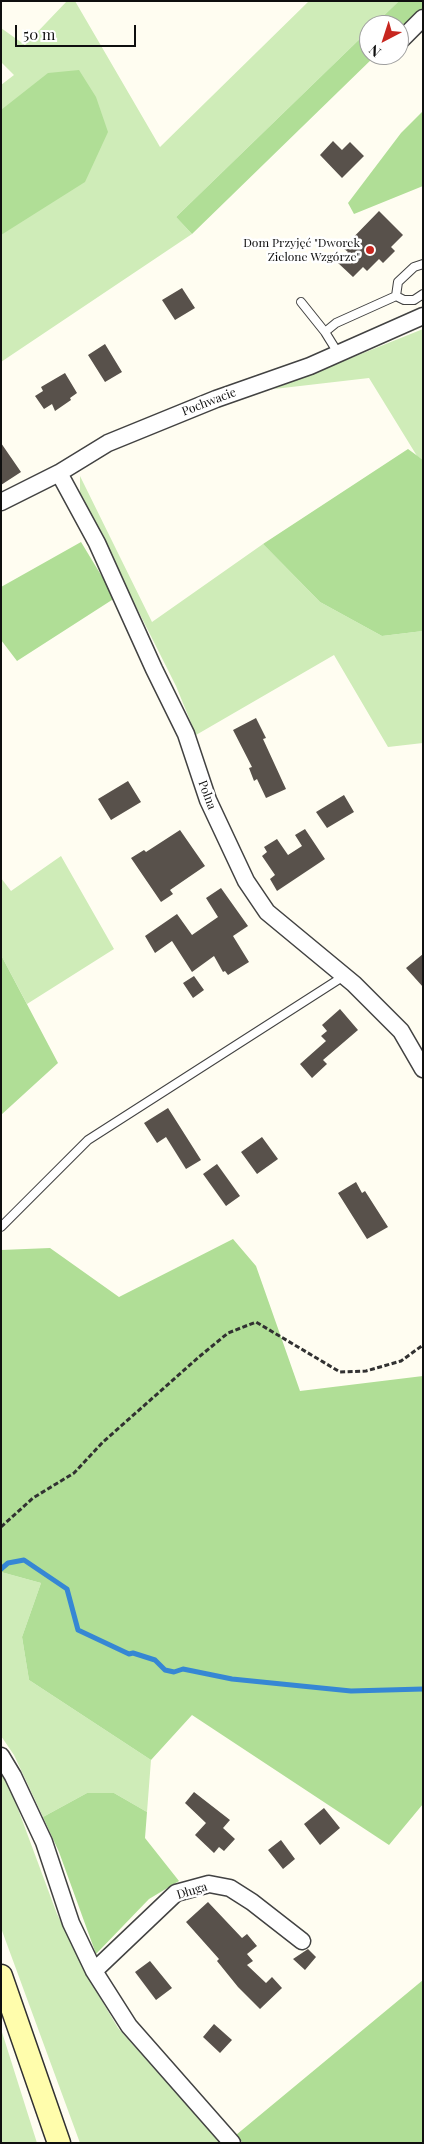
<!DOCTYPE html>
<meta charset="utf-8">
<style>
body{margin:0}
#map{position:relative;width:424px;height:2144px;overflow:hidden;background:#fffdf1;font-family:"Playfair Display",serif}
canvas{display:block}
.frame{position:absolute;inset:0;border:2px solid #0f0f0f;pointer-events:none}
.north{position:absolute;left:359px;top:15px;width:50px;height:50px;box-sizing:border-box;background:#fff;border:1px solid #9f9f9f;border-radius:50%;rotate:220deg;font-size:14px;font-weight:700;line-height:20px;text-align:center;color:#0f0f0f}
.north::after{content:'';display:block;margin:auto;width:18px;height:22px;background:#c7261f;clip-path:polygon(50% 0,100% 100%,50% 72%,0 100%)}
.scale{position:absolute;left:15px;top:25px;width:121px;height:22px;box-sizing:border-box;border:2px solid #0f0f0f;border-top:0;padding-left:6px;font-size:15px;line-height:18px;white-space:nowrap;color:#0f0f0f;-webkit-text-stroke:4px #fff;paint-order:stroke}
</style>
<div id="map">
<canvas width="424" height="2144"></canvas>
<div class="frame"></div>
<div class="north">N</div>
<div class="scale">50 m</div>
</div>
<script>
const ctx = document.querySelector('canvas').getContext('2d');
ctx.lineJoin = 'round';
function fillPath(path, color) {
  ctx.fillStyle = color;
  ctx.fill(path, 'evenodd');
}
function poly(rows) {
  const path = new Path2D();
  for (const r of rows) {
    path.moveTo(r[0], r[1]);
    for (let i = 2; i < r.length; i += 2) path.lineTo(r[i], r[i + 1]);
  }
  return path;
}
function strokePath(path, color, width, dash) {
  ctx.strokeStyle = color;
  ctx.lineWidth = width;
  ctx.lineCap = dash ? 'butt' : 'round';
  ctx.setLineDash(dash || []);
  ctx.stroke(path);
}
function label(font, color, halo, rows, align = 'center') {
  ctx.font = font + ' "Playfair Display",serif';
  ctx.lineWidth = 5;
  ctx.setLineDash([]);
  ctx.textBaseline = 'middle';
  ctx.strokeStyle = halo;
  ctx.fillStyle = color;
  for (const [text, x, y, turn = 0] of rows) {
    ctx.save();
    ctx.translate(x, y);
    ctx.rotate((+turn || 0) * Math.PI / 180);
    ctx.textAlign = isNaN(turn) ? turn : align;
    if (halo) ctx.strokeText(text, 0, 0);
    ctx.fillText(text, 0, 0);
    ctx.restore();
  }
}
fillPath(poly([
 [67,1,75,1,160,147,309,1,399,1,374,25,369,25,369,30,176,217,192,234,1,362,1,85,14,75,1,62,1,28,25,45],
 [423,329,423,460,417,456,369,378,274,389],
 [80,476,152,622,263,544,320,602,382,636,423,631,423,743,388,747,334,655,196,735,176,686,80,495],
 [61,856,114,949,27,1004,1,955,1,878,11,891],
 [1,1572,41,1583,22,1637,29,1680,151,1760,147,1812,114,1793,87,1793,43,1817,14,1755,1,1736],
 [1,1771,8,1782,57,1914,89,1979,118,2028,221,2143,80,2143,1,1928],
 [1,2029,37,2143,1,2143]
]), '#cfecb8');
fillPath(poly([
 [399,1,423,1,423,8,399,32,399,25,374,25],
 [369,30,369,55,376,55,192,234,176,217],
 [79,70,96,97,108,132,85,182,1,235,1,110,48,73],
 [423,111,423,186,354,214,348,203,401,133],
 [408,449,423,460,423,631,382,636,320,602,263,544],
 [81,542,115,598,17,661,1,640,1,587],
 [1,955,58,1063,1,1115],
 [233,1239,256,1266,300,1391,423,1376,423,1804,389,1845,192,1715,151,1760,29,1680,22,1637,41,1583,1,1572,1,1250,50,1248,119,1297],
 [87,1793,114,1793,147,1812,145,1838,179,1881,149,1899,96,1954,59,1852,43,1817],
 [423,1980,423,2143,243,2143,236,2135]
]), '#b0de96');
strokePath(poly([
 [1,1569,8,1563,24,1560,67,1589,78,1630,129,1654,133,1653,155,1660,165,1670,174,1672,183,1669,232,1679,351,1691,423,1689]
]), '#3687d4', 5);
fillPath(poly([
 [333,141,342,150,350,142,364,156,342,178,320,155],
 [379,211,403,235,391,247,395,251,383,263,379,259,367,271,363,267,353,277,337,262,348,252,343,248],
 [182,288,195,308,175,320,162,300],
 [105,344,122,372,105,382,88,355],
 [65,373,77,393,70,398,71,400,55,411,52,404,44,409,35,396,43,391,41,387],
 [1,443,21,472,1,485],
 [256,718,266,738,263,739,286,789,266,798,257,779,254,781,249,768,252,767,233,730],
 [128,781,141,802,111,820,98,799],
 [344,795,354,812,327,828,316,812],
 [305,829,325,859,277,891,270,879,275,875,262,856,267,852,264,847,277,839,288,855,302,846,295,835],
 [180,830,205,866,170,890,173,894,161,902,131,858,144,850,146,852],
 [221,888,248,926,233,936,249,962,228,975,225,971,223,972,214,956,192,972,172,941,155,953,145,936,177,914,192,935,218,917,206,898],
 [423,954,423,987,406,968],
 [194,976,204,990,193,998,183,983],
 [340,1009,358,1030,323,1060,327,1064,312,1078,300,1064,326,1041,321,1036,327,1031,322,1025],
 [168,1108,201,1160,186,1169,166,1137,157,1143,144,1123],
 [262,1137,278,1159,257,1174,241,1152],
 [217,1164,240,1196,226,1206,203,1174],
 [356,1182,362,1193,365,1191,388,1227,367,1239,338,1193],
 [194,1792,230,1820,223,1828,235,1839,224,1851,219,1847,214,1853,195,1835,206,1823,185,1803],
 [324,1808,340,1828,320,1845,304,1824],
 [281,1840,295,1859,283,1869,268,1850],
 [208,1902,242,1938,247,1934,257,1946,247,1954,253,1961,247,1965,266,1983,272,1977,282,1988,260,2009,238,1987,217,1961,219,1959,186,1922],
 [308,1949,316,1957,305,1970,293,1959],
 [150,1961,172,1988,156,2000,135,1972],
 [214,2024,232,2040,220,2053,203,2037]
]), '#58514b');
const service = poly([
 [396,296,398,282,414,267,423,264],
 [396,296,404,300,414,300,423,294],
 [301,302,325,332,338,353],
 [325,332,336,323,396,296],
 [1,1227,88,1140,344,976]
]);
const minor = poly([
 [399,42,423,18],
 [59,473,97,543,154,669,186,734,208,800,246,881,267,912,354,984,401,1031,423,1069],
 [1,502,59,473,108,443,216,399,310,366,423,316],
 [1,1756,13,1776,44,1842,71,1923,94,1971,129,2026,232,2143],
 [94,1971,176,1893,209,1884,230,1888,252,1902,302,1941]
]);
const secondary = poly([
 [1,1976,59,2143]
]);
strokePath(service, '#424242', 10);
strokePath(minor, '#424242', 19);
strokePath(secondary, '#313131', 25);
strokePath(poly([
 [1,1527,33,1498,74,1473,103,1442,200,1356,228,1333,256,1322,340,1372,366,1371,401,1361,423,1345]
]), '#313131', 3, [5, 2.5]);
strokePath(service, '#fff', 8);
strokePath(minor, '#fff', 16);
strokePath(secondary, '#fffdac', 22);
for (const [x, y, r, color] of [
 [370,250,5,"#c7261f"]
]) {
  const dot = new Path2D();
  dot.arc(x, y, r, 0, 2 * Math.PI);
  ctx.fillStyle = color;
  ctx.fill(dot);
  strokePath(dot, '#fff', 2);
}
label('12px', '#0f0f0f', '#fff', [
 ["Dom Przyjęć \"Dworek",360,243],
 ["Zielone Wzgórze\"",360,257]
], 'right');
label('12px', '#0f0f0f', '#fff', [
 ["Pochwacie",209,402,-21],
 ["Polna",207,795,69],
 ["Długa",192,1891,-17]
]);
</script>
